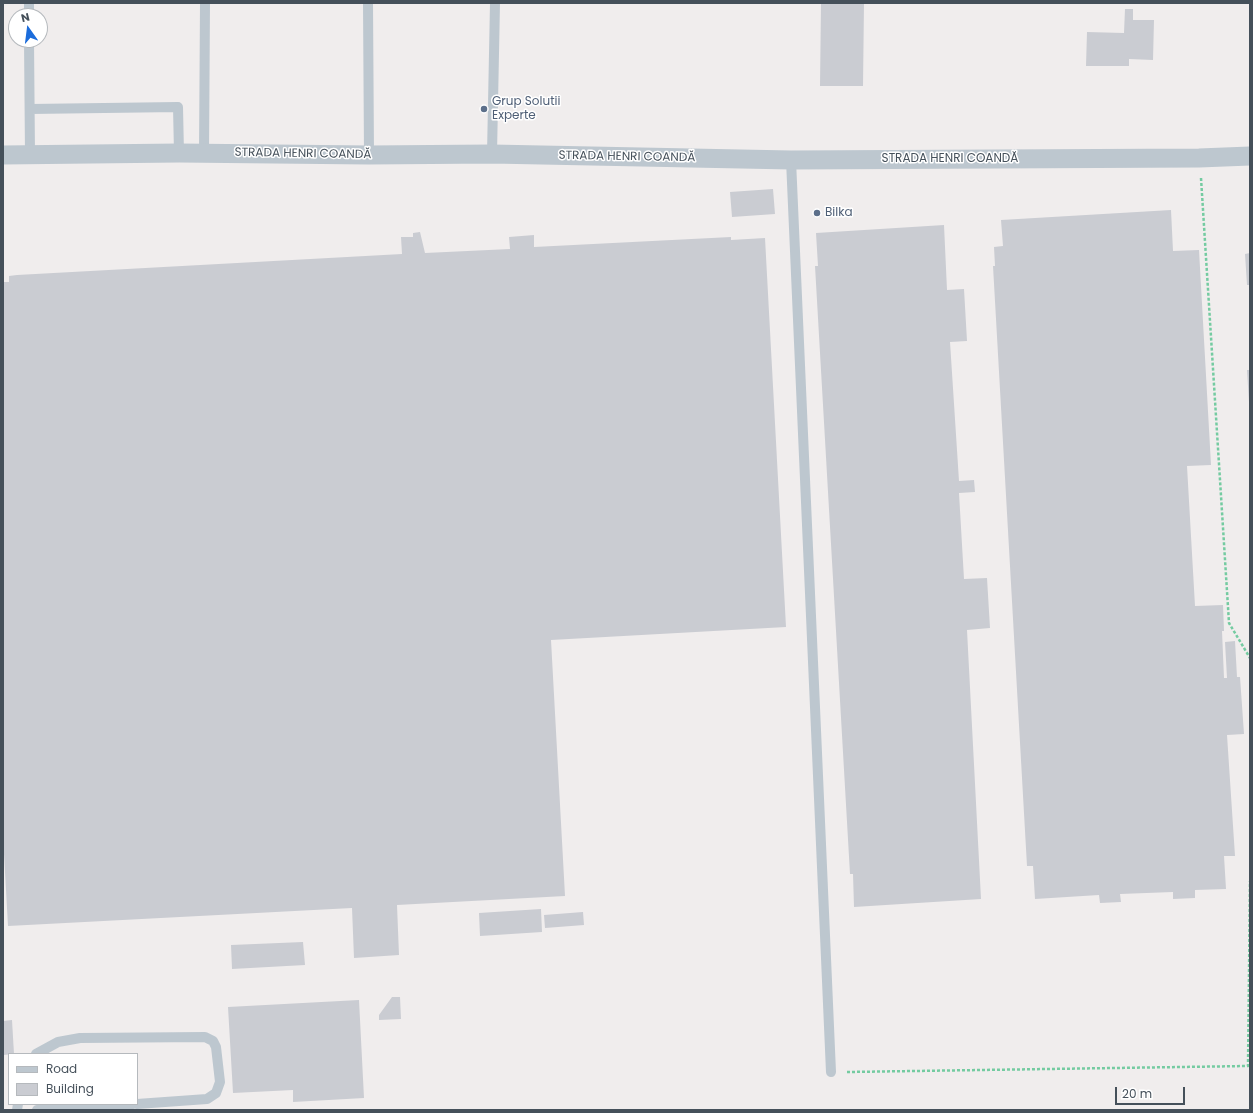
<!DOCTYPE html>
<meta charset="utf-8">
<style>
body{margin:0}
#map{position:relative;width:1253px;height:1113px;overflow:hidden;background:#f0eded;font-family:Poppins,sans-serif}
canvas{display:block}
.frame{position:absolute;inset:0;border:4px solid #45505a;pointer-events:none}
.legend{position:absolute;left:8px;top:1053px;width:130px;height:52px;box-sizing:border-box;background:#fff;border:1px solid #b5b9bd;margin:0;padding:5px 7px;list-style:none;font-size:12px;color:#45505a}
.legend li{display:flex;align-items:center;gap:8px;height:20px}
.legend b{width:20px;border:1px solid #b5b9bd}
.north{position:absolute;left:8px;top:8px;width:40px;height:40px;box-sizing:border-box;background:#fff;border:1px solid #b5b9bd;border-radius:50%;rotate:346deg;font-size:11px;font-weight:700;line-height:16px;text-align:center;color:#45505a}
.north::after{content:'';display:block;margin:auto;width:14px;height:18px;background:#1b6cdb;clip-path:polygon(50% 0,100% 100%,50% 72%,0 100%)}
.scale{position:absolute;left:1115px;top:1087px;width:70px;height:18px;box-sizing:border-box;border:2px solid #45505a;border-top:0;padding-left:5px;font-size:12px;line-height:14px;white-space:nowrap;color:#45505a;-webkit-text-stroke:3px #fff;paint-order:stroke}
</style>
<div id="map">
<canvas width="1253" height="1113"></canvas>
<div class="frame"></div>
<ul class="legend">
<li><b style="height:5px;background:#bdc7cf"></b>Road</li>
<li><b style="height:11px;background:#caccd2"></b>Building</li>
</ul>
<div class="north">N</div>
<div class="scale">20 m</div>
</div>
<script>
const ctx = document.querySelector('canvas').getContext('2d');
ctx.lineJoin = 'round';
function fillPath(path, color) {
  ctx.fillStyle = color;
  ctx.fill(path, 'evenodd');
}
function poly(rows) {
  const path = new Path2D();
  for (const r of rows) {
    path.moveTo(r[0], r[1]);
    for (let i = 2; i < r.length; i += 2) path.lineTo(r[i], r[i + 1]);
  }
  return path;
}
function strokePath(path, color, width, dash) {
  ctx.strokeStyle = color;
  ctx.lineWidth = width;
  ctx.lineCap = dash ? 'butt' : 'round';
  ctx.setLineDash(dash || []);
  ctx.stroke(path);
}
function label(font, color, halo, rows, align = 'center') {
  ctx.font = font + ' Poppins,sans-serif';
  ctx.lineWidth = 3;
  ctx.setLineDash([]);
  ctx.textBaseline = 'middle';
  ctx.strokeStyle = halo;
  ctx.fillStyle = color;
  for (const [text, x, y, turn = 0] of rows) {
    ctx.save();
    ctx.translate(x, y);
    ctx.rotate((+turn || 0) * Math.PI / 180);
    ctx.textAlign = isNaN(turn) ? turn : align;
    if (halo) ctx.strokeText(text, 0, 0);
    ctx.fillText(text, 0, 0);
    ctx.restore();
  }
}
fillPath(poly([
 [821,3,864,3,863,86,820,86],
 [1125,9,1133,9,1133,20,1154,20,1153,60,1129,59,1129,66,1086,66,1087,32,1124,33],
 [773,189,775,214,732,217,730,192],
 [1171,210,1173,251,1199,250,1211,465,1187,466,1195,606,1223,605,1224,631,1222,631,1224,678,1227,678,1225,642,1235,641,1237,677,1240,677,1244,734,1227,735,1235,856,1224,856,1226,889,1195,890,1195,898,1173,899,1173,892,1120,894,1121,902,1100,903,1099,895,1035,899,1033,866,1027,866,993,266,995,266,994,247,1003,246,1001,220],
 [944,225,947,290,964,289,967,341,950,342,959,481,974,480,975,492,959,493,964,579,987,578,990,628,967,630,981,899,854,907,853,874,850,874,815,266,818,266,816,233],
 [420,232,425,253,510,249,509,237,534,235,534,247,731,237,731,240,765,238,786,627,551,640,565,896,397,905,399,955,354,958,352,908,8,926,3,836,3,282,9,282,9,276,17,275,402,254,401,237,413,237,413,233],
 [1250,253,1250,285,1247,285,1245,254],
 [1247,370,1250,370,1250,402,1249,402],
 [541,909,542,932,480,936,479,913],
 [583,912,584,925,545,928,544,915],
 [303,942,305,965,232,969,231,945],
 [392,997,400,997,401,1019,379,1020,379,1015],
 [359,1000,364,1098,293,1102,293,1090,233,1093,228,1007],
 [12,1020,14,1054,3,1055,3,1021]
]), '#caccd2');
strokePath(poly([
 [1201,178,1229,623,1250,658],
 [847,1072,1248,1066,1250,881]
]), '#74cba1', 2.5, [3, 2]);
strokePath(poly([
 [29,3,29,16],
 [368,3,369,155],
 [29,40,30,155],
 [30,109,178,107,179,153],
 [204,153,205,3],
 [492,154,495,3],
 [791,160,831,1072],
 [36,1054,58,1042,80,1038,205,1037,213,1041,216,1047,220,1082,216,1093,207,1099,137,1104],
 [17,1110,18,1104],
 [37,1110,133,1104]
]), '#bdc7cf', 10);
strokePath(poly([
 [3,155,179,153,369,155,492,154,791,160,1199,158,1250,156]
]), '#bdc7cf', 19);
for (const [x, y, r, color] of [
 [484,109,4,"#5c6f8a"],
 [817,213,4,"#5c6f8a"]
]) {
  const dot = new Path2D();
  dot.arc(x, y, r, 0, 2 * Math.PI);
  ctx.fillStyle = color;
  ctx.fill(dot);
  strokePath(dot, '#fff', 1.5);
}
label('12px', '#4e5e75', '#fff', [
 ["Grup Solutii",492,102],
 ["Experte",492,116],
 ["Bilka",825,213]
], 'left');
label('12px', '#45505a', '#fff', [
 ["STRADA HENRI COANDĂ",303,154,1],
 ["STRADA HENRI COANDĂ",627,157,1],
 ["STRADA HENRI COANDĂ",950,159]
]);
</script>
